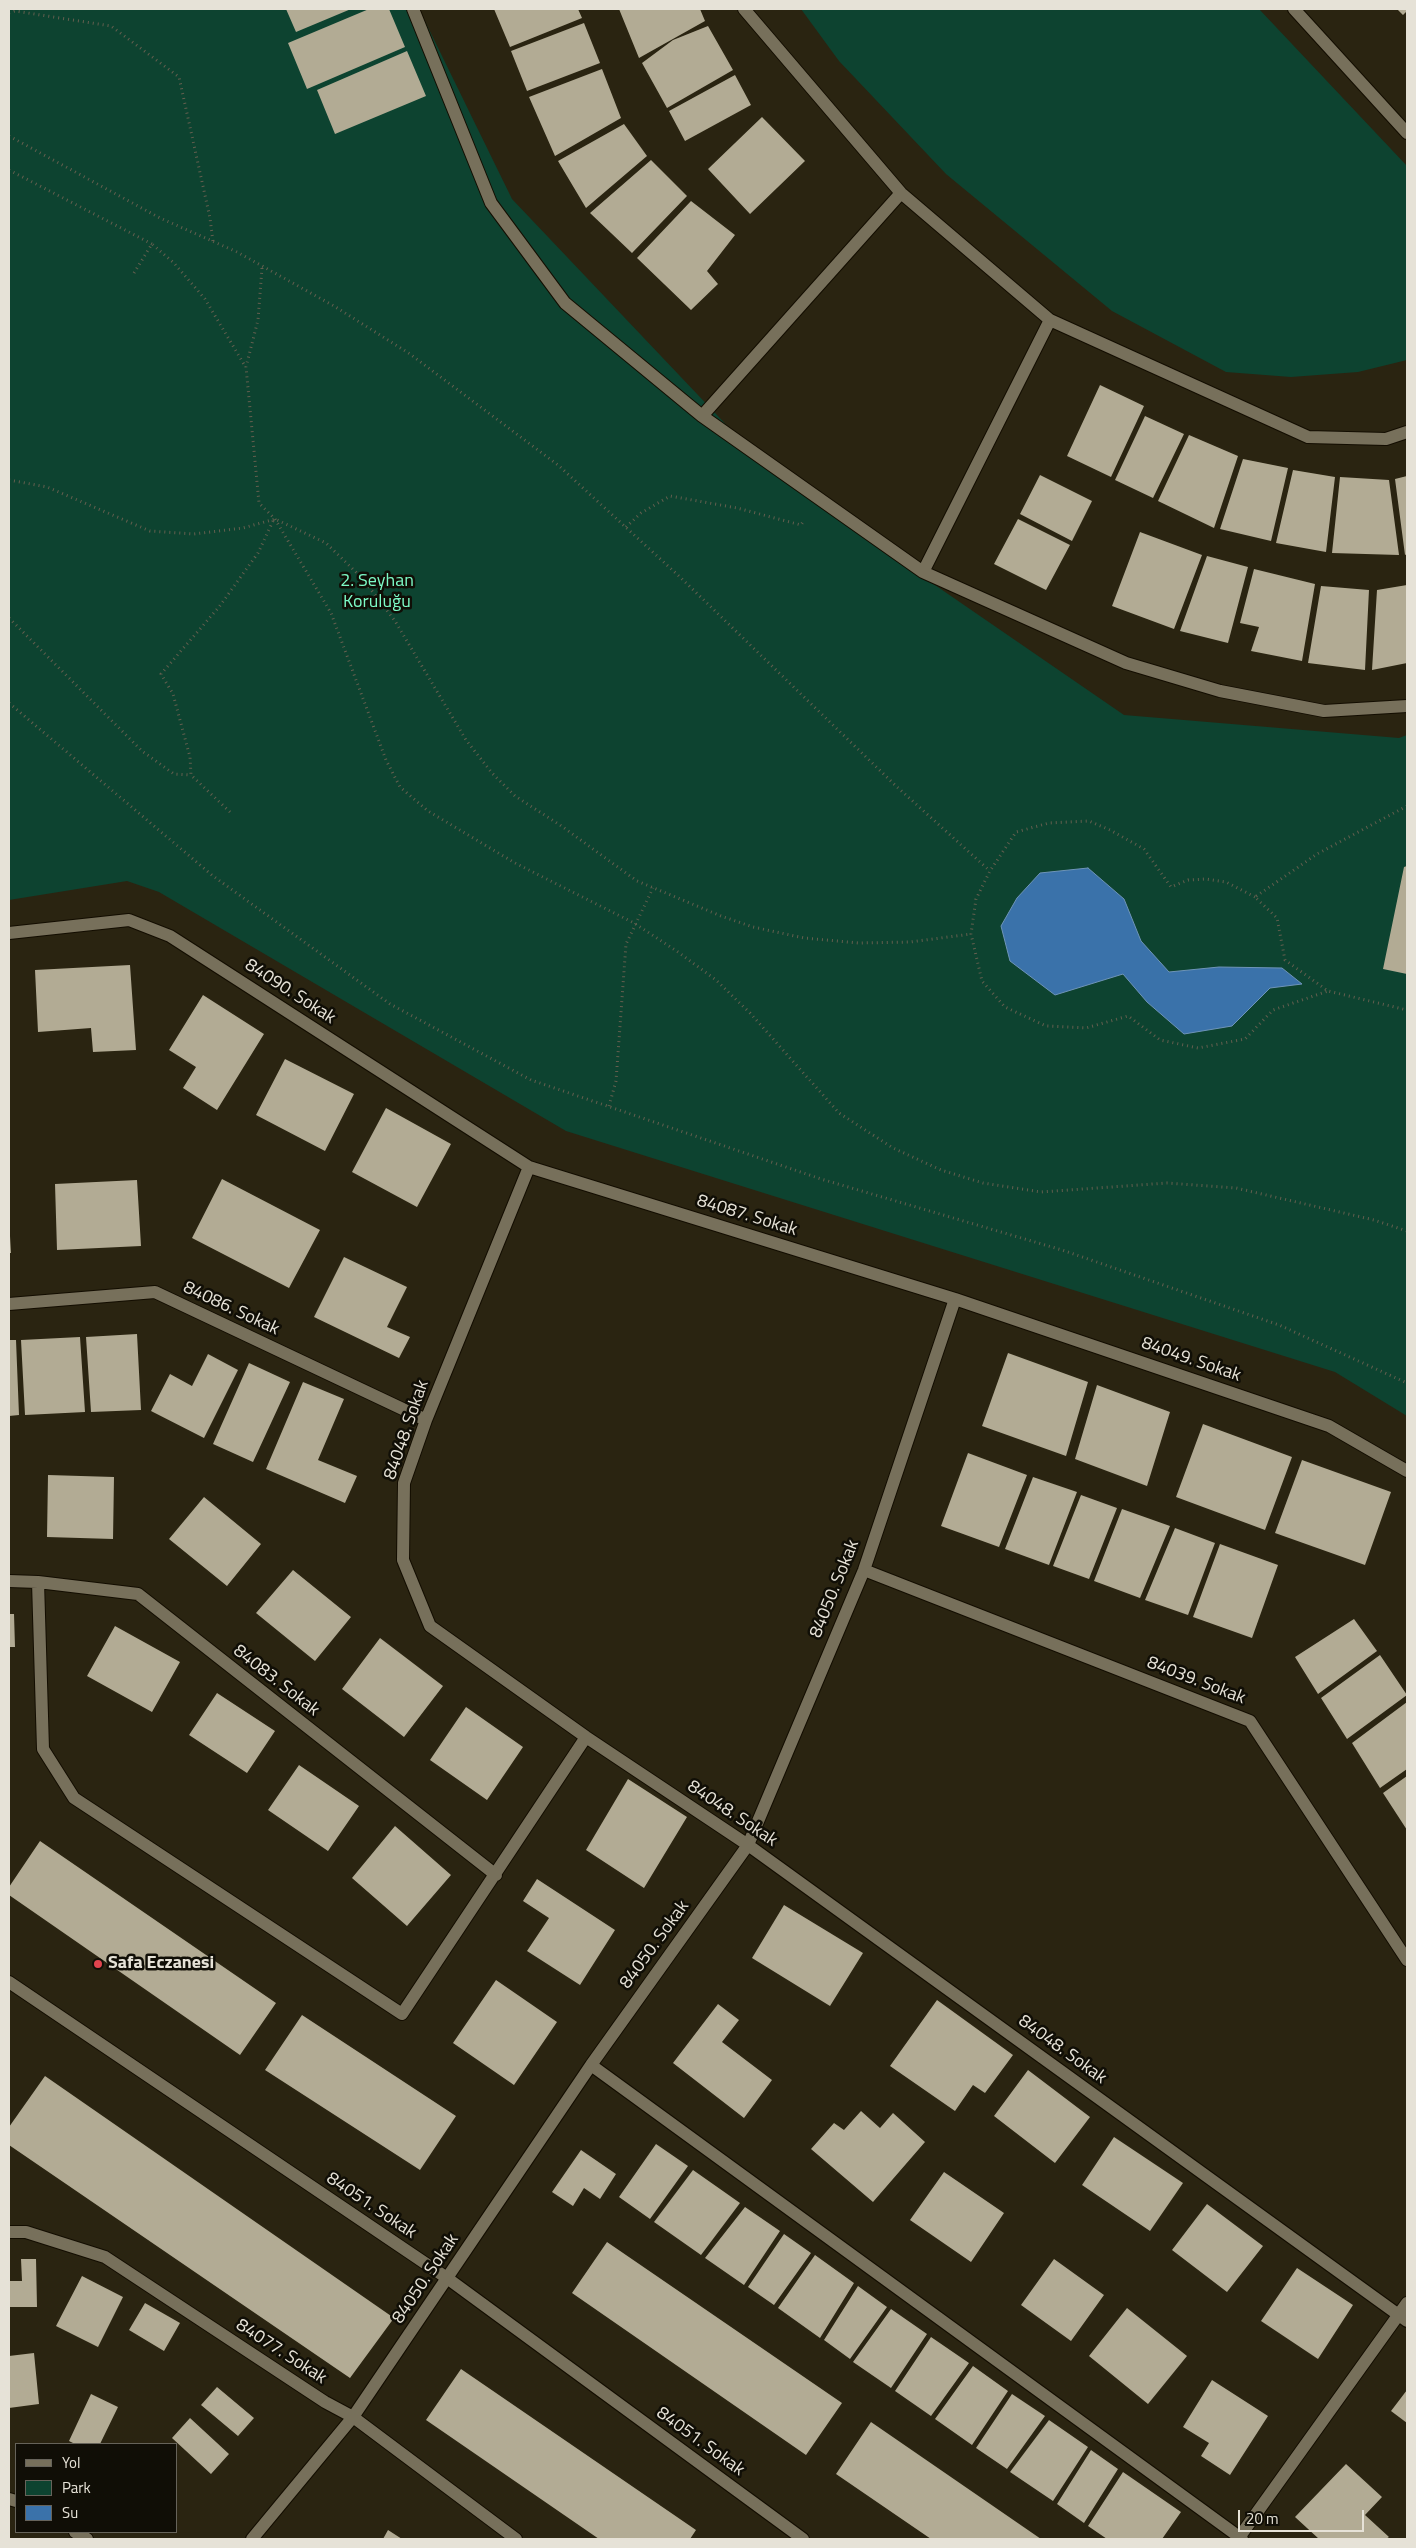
<!DOCTYPE html>
<meta charset="utf-8">
<style>
body{margin:0}
#map{position:relative;width:1416px;height:2548px;overflow:hidden;background:#2a2411;font-family:"Titillium Web",sans-serif}
canvas{display:block}
.frame{position:absolute;inset:0;border:10px solid #e6e2d7;pointer-events:none}
.legend{position:absolute;left:15px;top:2443px;width:162px;height:90px;box-sizing:border-box;background:#100e06;border:1px solid #66635a;margin:0;padding:6px 9px;list-style:none;font-size:15px;color:#e6e2d7}
.legend li{display:flex;align-items:center;gap:10px;height:25px}
.legend b{width:25px;border:1px solid #66635a}
.scale{position:absolute;left:1238px;top:2510px;width:126px;height:22px;box-sizing:border-box;border:2px solid #e6e2d7;border-top:0;padding-left:6px;font-size:15px;line-height:18px;white-space:nowrap;color:#e6e2d7;-webkit-text-stroke:4px #100e06;paint-order:stroke}
</style>
<div id="map">
<canvas width="1416" height="2548"></canvas>
<div class="frame"></div>
<ul class="legend">
<li><b style="height:6px;background:#77705b"></b>Yol</li>
<li><b style="height:14px;background:#0d4330"></b>Park</li>
<li><b style="height:14px;background:#3a72aa"></b>Su</li>
</ul>
<div class="scale">20 m</div>
</div>
<script>
const ctx = document.querySelector('canvas').getContext('2d');
ctx.lineJoin = 'round';
function fillPath(path, color) {
  ctx.fillStyle = color;
  ctx.fill(path, 'evenodd');
}
function poly(rows) {
  const path = new Path2D();
  for (const r of rows) {
    path.moveTo(r[0], r[1]);
    for (let i = 2; i < r.length; i += 2) path.lineTo(r[i], r[i + 1]);
  }
  return path;
}
function strokePath(path, color, width, dash) {
  ctx.strokeStyle = color;
  ctx.lineWidth = width;
  ctx.lineCap = dash ? 'butt' : 'round';
  ctx.setLineDash(dash || []);
  ctx.stroke(path);
}
function label(font, color, halo, rows, align = 'center') {
  ctx.font = font + ' "Titillium Web",sans-serif';
  ctx.lineWidth = 5;
  ctx.setLineDash([]);
  ctx.textBaseline = 'middle';
  ctx.strokeStyle = halo;
  ctx.fillStyle = color;
  for (const [text, x, y, turn = 0] of rows) {
    ctx.save();
    ctx.translate(x, y);
    ctx.rotate((+turn || 0) * Math.PI / 180);
    ctx.textAlign = isNaN(turn) ? turn : align;
    if (halo) ctx.strokeText(text, 0, 0);
    ctx.fillText(text, 0, 0);
    ctx.restore();
  }
}
fillPath(poly([
 [9,9,419,9,512,199,772,473,1124,715,1399,738,1407,735,1407,1416,1335,1372,566,1131,159,892,127,881,9,900],
 [801,9,1259,9,1407,166,1407,360,1358,372,1291,377,1226,372,1112,311,946,174,839,61]
]), '#0d4330');
const water = poly([
 [1088,868,1124,899,1141,941,1169,972,1219,967,1282,968,1302,984,1270,988,1232,1026,1184,1034,1147,1002,1123,974,1055,995,1010,961,1001,926,1017,898,1040,873,1088,868]
]);
fillPath(water, '#3a72aa');
strokePath(water, '#6e94b8', 1);
fillPath(poly([
 [286,9,351,9,296,32],
 [369,9,389,9,405,47,307,89,288,43],
 [494,9,578,9,582,18,510,47],
 [619,9,700,9,705,21,639,58],
 [1397,9,1407,9,1407,11,1403,15],
 [584,23,600,63,527,91,511,51],
 [708,26,733,70,667,108,642,63,673,40],
 [407,51,426,96,335,134,317,90],
 [602,69,621,118,555,156,529,97],
 [735,75,751,105,685,141,669,111],
 [762,117,805,161,750,214,708,169],
 [624,124,647,156,586,208,558,161],
 [651,160,687,196,632,253,590,213],
 [691,201,735,235,707,271,718,284,691,310,637,258],
 [1100,385,1144,406,1111,477,1067,456],
 [1145,416,1184,434,1153,498,1115,480],
 [1189,435,1238,456,1214,528,1158,501],
 [1243,459,1288,468,1271,541,1220,529],
 [1293,470,1335,477,1326,552,1276,543],
 [1040,475,1092,501,1072,541,1020,514],
 [1407,476,1407,554,1405,555,1395,479],
 [1340,477,1389,480,1399,555,1332,553],
 [1018,519,1070,545,1046,590,994,564],
 [1140,532,1202,555,1174,629,1112,606],
 [1207,556,1248,567,1228,643,1180,631],
 [1254,569,1315,584,1302,661,1251,651,1259,627,1240,623],
 [1407,585,1407,663,1372,670,1377,590],
 [1321,586,1369,590,1365,670,1308,663],
 [1407,866,1407,974,1383,969,1404,867],
 [130,965,136,1050,93,1052,91,1028,38,1032,35,970],
 [203,995,264,1034,217,1110,183,1088,196,1067,169,1050],
 [285,1059,354,1094,325,1151,256,1115],
 [386,1108,451,1144,417,1207,352,1172],
 [222,1179,320,1230,289,1288,192,1238],
 [137,1180,141,1246,57,1250,55,1184],
 [9,1236,10,1236,11,1253,9,1253],
 [344,1257,407,1287,387,1327,410,1337,399,1358,314,1317],
 [137,1334,141,1410,91,1412,86,1337],
 [80,1337,85,1412,25,1415,21,1340],
 [9,1340,16,1340,19,1415,9,1416],
 [1008,1353,1088,1382,1066,1456,982,1426],
 [208,1354,238,1370,204,1438,151,1411,170,1374,192,1386],
 [249,1363,290,1382,253,1462,213,1444],
 [303,1382,344,1399,318,1460,357,1476,345,1503,266,1469],
 [1097,1385,1170,1412,1147,1486,1075,1459],
 [1203,1424,1292,1457,1265,1530,1176,1497],
 [968,1453,1027,1475,999,1547,941,1526],
 [1302,1460,1391,1492,1365,1565,1275,1533],
 [48,1475,114,1477,113,1539,47,1537],
 [1033,1477,1077,1492,1049,1565,1005,1549],
 [1081,1495,1117,1508,1089,1579,1053,1566],
 [204,1497,261,1544,227,1586,169,1539],
 [1122,1509,1170,1526,1140,1598,1094,1581],
 [1175,1528,1215,1543,1188,1615,1145,1600],
 [1220,1544,1278,1565,1252,1638,1193,1617],
 [293,1570,351,1617,315,1661,256,1613],
 [9,1614,14,1614,15,1647,9,1647],
 [1354,1619,1377,1651,1318,1694,1295,1657],
 [115,1626,180,1662,152,1712,87,1676],
 [380,1638,443,1686,404,1737,342,1689],
 [1380,1655,1407,1695,1347,1739,1321,1698],
 [217,1693,275,1731,247,1773,189,1735],
 [1407,1702,1407,1769,1380,1788,1352,1743],
 [466,1707,523,1747,487,1800,430,1760],
 [299,1765,359,1806,328,1851,268,1810],
 [1407,1776,1407,1830,1383,1793],
 [628,1779,687,1817,644,1888,586,1850],
 [395,1826,451,1875,407,1926,352,1878],
 [40,1841,276,2003,240,2055,9,1895,9,1887],
 [537,1879,615,1930,580,1985,527,1951,549,1918,523,1901],
 [784,1905,863,1953,830,2006,752,1958],
 [496,1980,557,2022,514,2085,453,2043],
 [937,2000,1013,2055,985,2093,973,2085,955,2111,890,2066],
 [718,2004,739,2020,722,2042,772,2080,744,2118,673,2063],
 [302,2015,456,2116,420,2170,265,2070],
 [1028,2070,1090,2117,1055,2163,994,2116],
 [45,2076,394,2318,350,2378,9,2145,9,2127],
 [861,2111,880,2128,893,2113,925,2142,873,2202,811,2149,834,2123,844,2130],
 [1114,2137,1183,2183,1150,2231,1082,2185],
 [656,2144,688,2166,650,2219,619,2197],
 [581,2150,616,2174,600,2199,584,2188,573,2206,552,2192],
 [693,2170,740,2203,701,2255,654,2222],
 [944,2172,1004,2213,971,2262,910,2220],
 [1207,2204,1263,2246,1227,2292,1172,2250],
 [745,2207,780,2231,744,2285,705,2258],
 [784,2234,811,2253,774,2305,748,2287],
 [607,2242,842,2403,806,2455,572,2293],
 [815,2255,854,2283,820,2338,778,2308],
 [21,2259,36,2259,37,2307,9,2307,9,2281,22,2281],
 [1054,2259,1104,2295,1071,2341,1021,2305],
 [1297,2268,1353,2305,1318,2359,1261,2321],
 [82,2276,123,2297,98,2347,56,2326],
 [858,2286,887,2307,850,2359,824,2340],
 [145,2303,180,2323,164,2351,129,2330],
 [1127,2308,1187,2356,1148,2404,1089,2356],
 [891,2309,927,2334,891,2388,853,2362],
 [931,2337,969,2363,931,2416,895,2391],
 [34,2353,39,2404,9,2408,9,2356],
 [973,2366,1008,2391,972,2445,935,2419],
 [461,2369,696,2530,690,2539,599,2539,426,2420],
 [1212,2380,1268,2416,1230,2475,1201,2456,1209,2443,1183,2427],
 [217,2387,254,2418,238,2436,201,2405],
 [1407,2390,1407,2423,1391,2411],
 [91,2394,118,2407,100,2444,75,2444,69,2441],
 [1012,2394,1045,2416,1007,2469,976,2448],
 [190,2418,229,2454,211,2474,172,2438],
 [1049,2420,1088,2447,1053,2501,1010,2472],
 [871,2422,1041,2539,931,2539,836,2474],
 [1091,2450,1118,2469,1084,2523,1057,2504],
 [1346,2464,1382,2497,1365,2515,1389,2537,1386,2539,1319,2539,1295,2517],
 [1123,2472,1181,2512,1162,2539,1107,2539,1088,2526],
 [388,2530,402,2539,383,2539]
]), '#b2ab94');
const minor = poly([
 [413,9,491,203,565,303,702,416,923,572,1126,663,1220,691,1324,711,1407,706],
 [744,9,901,193,1050,320,1308,437,1386,439,1407,432],
 [702,416,901,193],
 [923,572,1050,320],
 [9,933,129,920,170,936,529,1167,955,1299,1329,1426,1407,1471],
 [529,1167,426,1420,404,1483,403,1560,430,1626,586,1737,748,1845,1407,2321],
 [9,1304,155,1292,426,1420],
 [864,1570,1250,1721,1407,1960],
 [9,1581,38,1582,138,1594,496,1875],
 [38,1582,43,1749,74,1798,402,2014,586,1737],
 [9,1982,447,2278,803,2539],
 [591,2065,1242,2539],
 [9,2232,26,2232,105,2257,325,2402,353,2417,516,2539],
 [9,2499,16,2501],
 [75,2532,87,2539],
 [252,2539,353,2417,591,2065,748,1845,864,1570,955,1299],
 [1238,2539,1407,2303]
]);
const secondary = poly([
 [1294,9,1407,133]
]);
strokePath(minor, '#130d00', 14);
strokePath(secondary, '#130d00', 14);
strokePath(poly([
 [9,13,15,11,111,26,179,77,210,218,213,242],
 [9,136,160,218,237,252,334,306,410,354,558,465,681,578,896,786,990,871],
 [9,170,152,244],
 [262,268,258,320,246,367,259,503,275,519,331,613,386,760,400,787,428,811,515,863,634,923,678,952,716,980,750,1013,839,1113,893,1148,941,1170,983,1183,1041,1192,1167,1183,1236,1188,1374,1220,1407,1231],
 [134,273,152,244,174,263,205,299,245,366],
 [9,480,47,487,150,531,194,534,243,528,275,519,326,543,362,578,395,621,466,740,492,773,515,796,560,825,637,881,721,916,753,927,804,938,859,943,910,942,971,934],
 [626,527,641,513,670,496,737,508,801,525,803,522],
 [9,618,142,751,174,774,191,775],
 [9,703,213,876,390,1004,531,1080,821,1179,1062,1250,1279,1325,1407,1383],
 [1407,806,1317,854,1255,897,1277,918,1285,960,1328,991,1407,1010],
 [230,812,191,775,190,757,173,694,161,674,219,607,258,553,274,519],
 [1255,897,1226,882,1206,879,1188,880,1171,887,1144,849,1110,830,1089,821,1049,823,1016,832,990,871,976,899,971,934,982,981,1005,1007,1046,1026,1086,1028,1128,1016,1160,1040,1198,1048,1245,1039,1273,1010,1328,991],
 [609,1106,616,1081,626,944,653,888]
]), '#645f4f', 3, [1, 4]);
strokePath(minor, '#77705b', 12);
strokePath(secondary, '#77705b', 12);
for (const [x, y, r, color] of [
 [98,1964,5,"#e0444e"]
]) {
  const dot = new Path2D();
  dot.arc(x, y, r, 0, 2 * Math.PI);
  ctx.fillStyle = color;
  ctx.fill(dot);
  strokePath(dot, '#100e06', 2);
}
label('18px', '#7dfbc7', '#100e06', [
 ["2. Seyhan",377,582],
 ["Koruluğu",377,603]
]);
label('18px', '#e6e2d7', '#100e06', [
 ["84090. Sokak",290,992,33],
 ["84087. Sokak",747,1216,17],
 ["84086. Sokak",231,1309,25],
 ["84049. Sokak",1191,1360,19],
 ["84048. Sokak",407,1430,-71],
 ["84050. Sokak",835,1589,-68],
 ["84083. Sokak",276,1681,38],
 ["84039. Sokak",1196,1681,21],
 ["84048. Sokak",732,1814,34],
 ["84050. Sokak",655,1945,-54],
 ["84048. Sokak",1062,2050,36],
 ["84051. Sokak",371,2206,34],
 ["84050. Sokak",426,2279,-56],
 ["84077. Sokak",281,2352,33],
 ["84051. Sokak",700,2442,36]
]);
label('bold 18px', '#e6e2d7', '#100e06', [
 ["Safa Eczanesi",108,1964]
], 'left');
</script>
